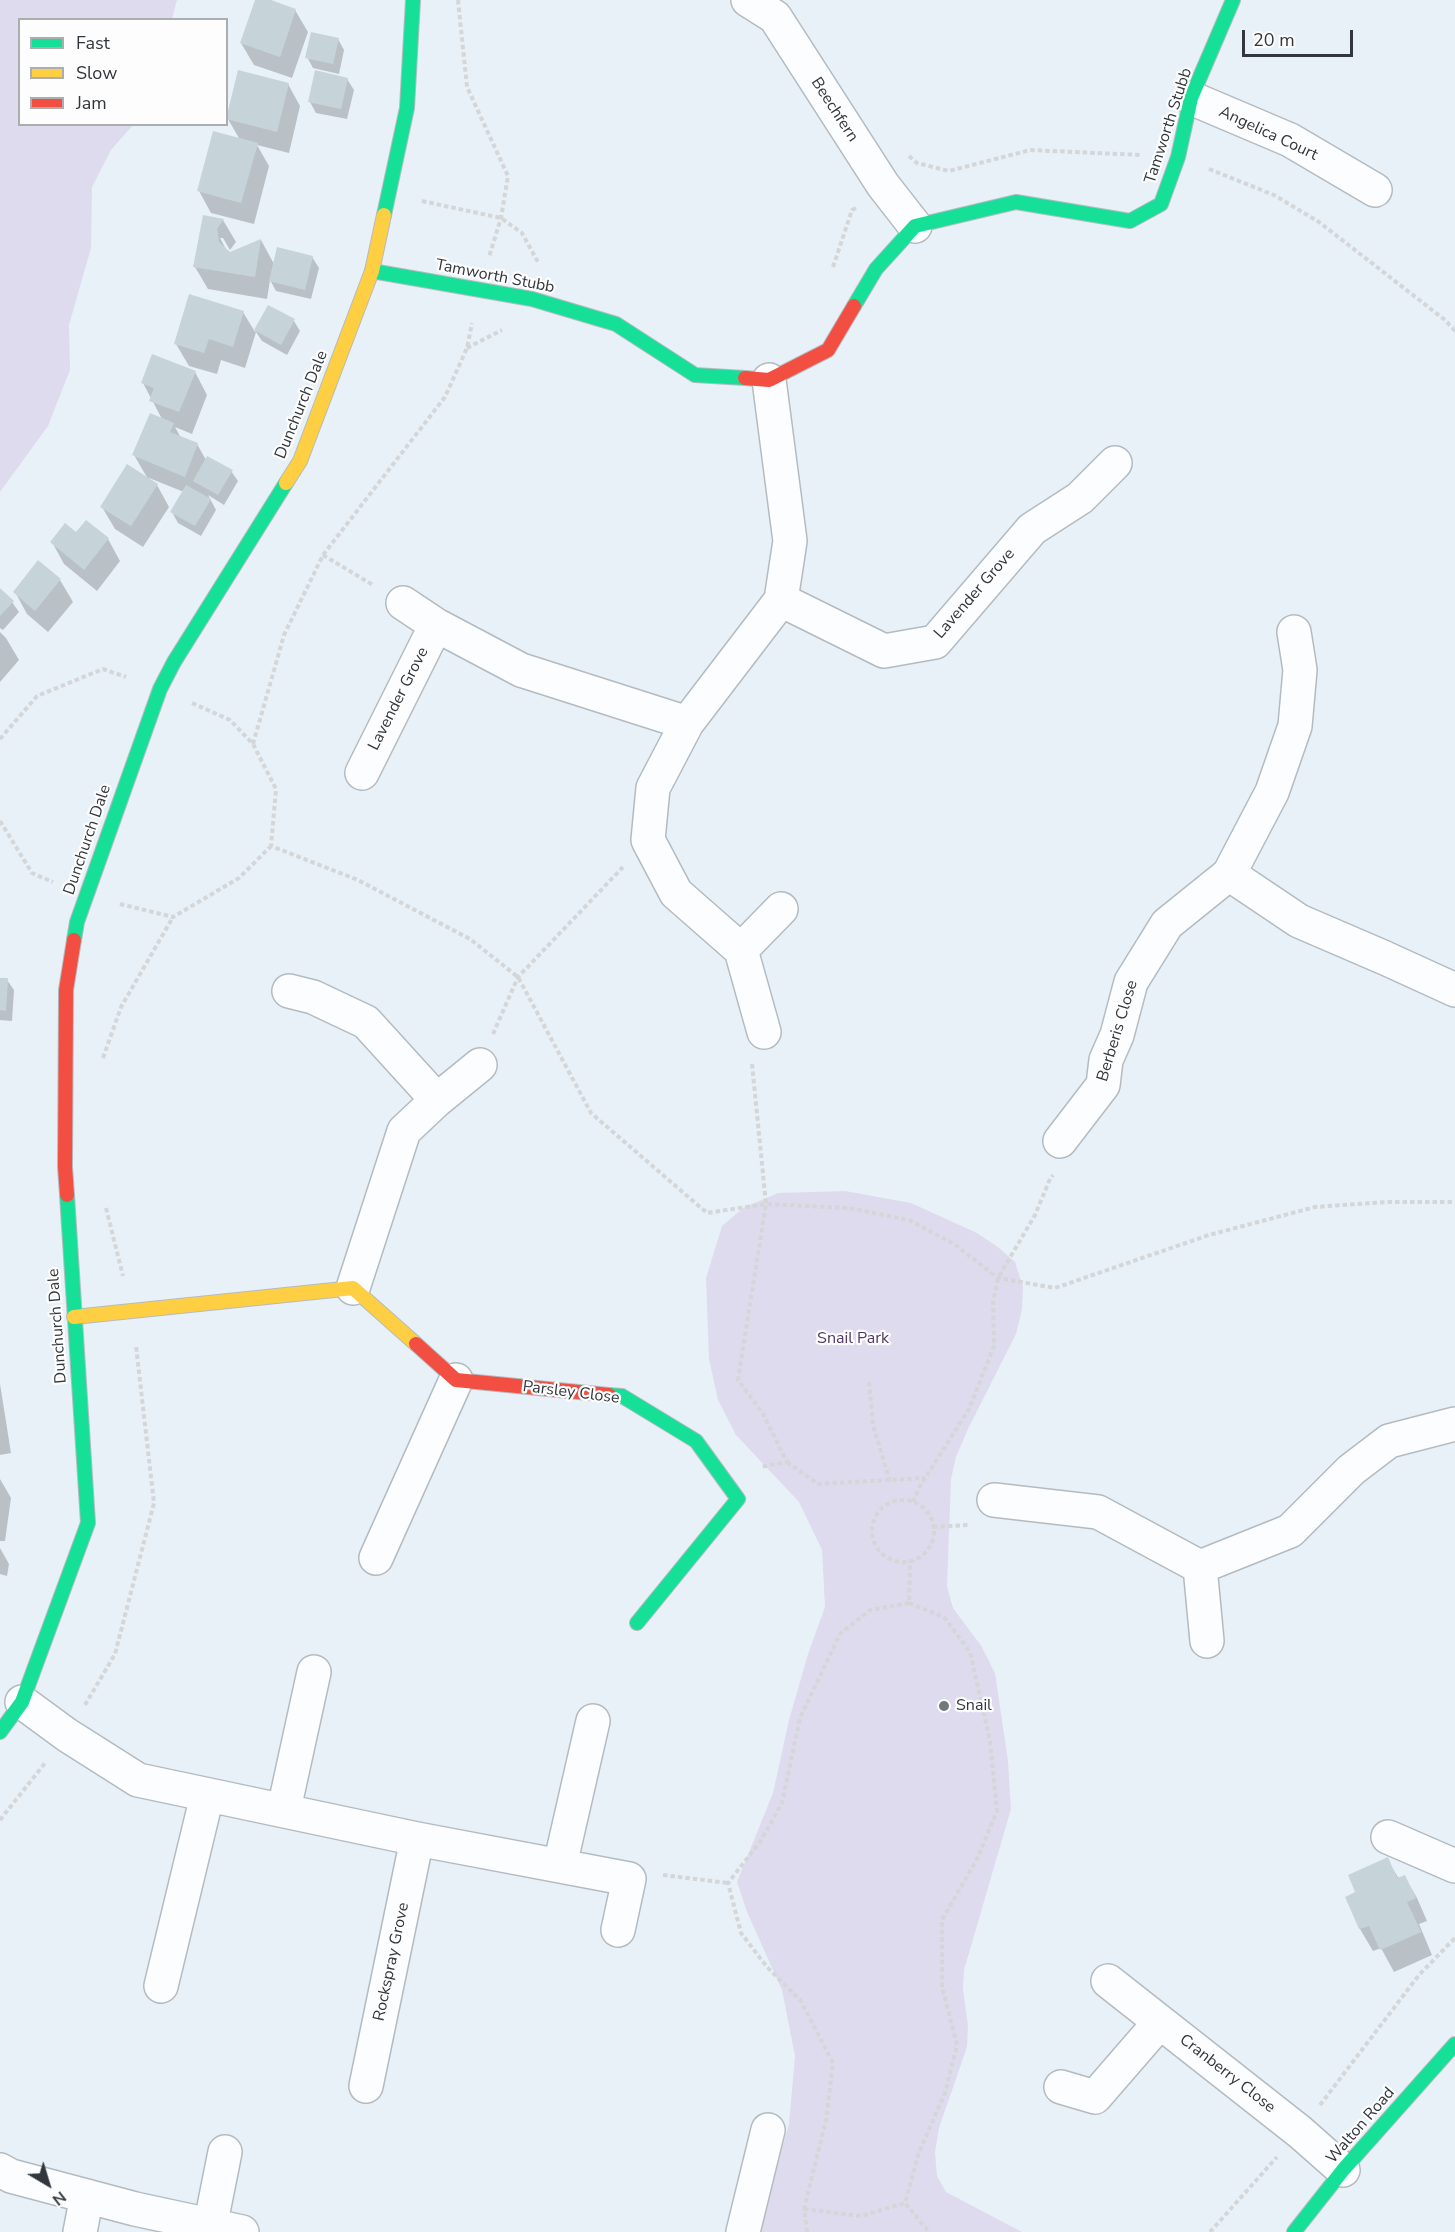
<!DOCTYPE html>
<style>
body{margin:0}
#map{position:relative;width:1455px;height:2232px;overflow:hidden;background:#e8f1f8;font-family:"Nunito Sans",sans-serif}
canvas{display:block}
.legend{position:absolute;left:18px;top:18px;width:210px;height:108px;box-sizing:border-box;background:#fdfdfd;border:2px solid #abaeb0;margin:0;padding:8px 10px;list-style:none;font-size:18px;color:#31373c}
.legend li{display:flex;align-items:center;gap:12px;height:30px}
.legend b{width:30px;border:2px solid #abaeb0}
.north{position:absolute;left:18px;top:2154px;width:60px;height:60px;-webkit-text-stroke:4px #fdfdfd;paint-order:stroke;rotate:142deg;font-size:16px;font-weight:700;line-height:24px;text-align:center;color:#31373c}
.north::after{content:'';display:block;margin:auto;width:21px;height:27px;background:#31373c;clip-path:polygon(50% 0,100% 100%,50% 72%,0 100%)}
.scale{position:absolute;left:1242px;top:30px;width:111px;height:27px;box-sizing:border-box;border:3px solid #31373c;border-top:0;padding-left:8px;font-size:18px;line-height:21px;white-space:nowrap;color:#31373c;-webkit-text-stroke:4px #fdfdfd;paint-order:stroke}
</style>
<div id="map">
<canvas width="1455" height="2232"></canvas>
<ul class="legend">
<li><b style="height:8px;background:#16e098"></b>Fast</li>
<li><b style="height:8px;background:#ffcf43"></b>Slow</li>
<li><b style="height:8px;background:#f24e42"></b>Jam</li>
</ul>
<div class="north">N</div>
<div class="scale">20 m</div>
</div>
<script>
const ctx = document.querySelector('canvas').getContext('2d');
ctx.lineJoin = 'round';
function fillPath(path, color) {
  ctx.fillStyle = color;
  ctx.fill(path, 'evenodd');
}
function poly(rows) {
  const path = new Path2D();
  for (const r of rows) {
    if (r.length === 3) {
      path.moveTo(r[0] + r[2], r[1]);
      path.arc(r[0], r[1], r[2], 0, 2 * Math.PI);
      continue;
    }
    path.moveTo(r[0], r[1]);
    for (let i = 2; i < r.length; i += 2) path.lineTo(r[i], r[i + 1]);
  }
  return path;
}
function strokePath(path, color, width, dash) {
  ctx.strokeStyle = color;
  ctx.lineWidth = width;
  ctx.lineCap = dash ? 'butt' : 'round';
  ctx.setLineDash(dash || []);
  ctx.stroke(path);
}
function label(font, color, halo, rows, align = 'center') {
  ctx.font = font + ' "Nunito Sans",sans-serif';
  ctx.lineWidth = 4.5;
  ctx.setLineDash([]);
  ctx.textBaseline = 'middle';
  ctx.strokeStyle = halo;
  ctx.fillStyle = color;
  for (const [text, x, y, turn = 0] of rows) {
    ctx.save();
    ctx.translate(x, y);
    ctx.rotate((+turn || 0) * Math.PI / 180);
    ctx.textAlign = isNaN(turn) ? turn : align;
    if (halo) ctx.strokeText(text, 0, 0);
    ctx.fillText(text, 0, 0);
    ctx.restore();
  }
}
fillPath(poly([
 [0,0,177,0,172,19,20,20,20,124,133,125,111,150,92,187,91,248,69,325,70,370,48,426,0,492],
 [845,1191,911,1203,977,1233,998,1247,1015,1262,1023,1287,1022,1309,1016,1334,968,1429,956,1457,951,1479,947,1586,953,1608,982,1647,995,1673,1008,1761,1011,1809,964,1970,963,1989,968,2026,967,2047,939,2128,935,2152,937,2176,946,2192,1022,2232,758,2232,789,2124,795,2056,782,1990,747,1912,737,1882,773,1793,789,1720,808,1654,825,1607,822,1550,799,1502,736,1435,718,1400,709,1359,706,1278,722,1226,743,1208,778,1193]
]), '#dfdbef');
fillPath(poly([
 [256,0,267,0,295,10,308,32,292,78,254,65,241,43],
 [338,39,344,50,339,74,313,68,307,57],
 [347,79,354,90,347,119,316,113,310,102],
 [288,84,300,106,289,153,257,145,269,166,254,224,211,213,199,191,240,140,228,119],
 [204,217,223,220,236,242,230,250,223,238,220,238,228,253,232,253,261,240,274,264,312,257,319,268,311,299,276,291,270,280,267,299,208,289,195,267],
 [268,307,294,321,300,331,287,355,262,341,256,332,245,368,221,360,217,374,189,366,176,344,243,312,255,332],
 [195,372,207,395,192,434,175,427,181,438,197,444,206,460,231,471,238,481,224,505,208,495,216,510,201,536,178,523,172,512,184,492,149,478,148,479,134,455,162,419,143,383],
 [157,485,169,507,143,547,115,529,102,507],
 [76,534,108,539,120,561,97,591,64,564,52,542],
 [39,563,60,580,73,602,48,632,27,614,15,592],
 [0,590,12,602,19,612,3,630,0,628],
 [0,632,6,638,19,660,0,682],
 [0,979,7,980,14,990,12,1021,0,1020],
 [0,1384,11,1453,0,1455],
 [0,1479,11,1498,5,1541,0,1541],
 [0,1548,9,1564,7,1576,0,1574],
 [1387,1859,1399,1879,1405,1877,1417,1898,1427,1921,1419,1924,1432,1955,1394,1972,1381,1948,1373,1951,1360,1929,1347,1898,1357,1892]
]), '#0003');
fillPath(poly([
 [255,0,271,0,296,9,280,57,240,43],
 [311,32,339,38,333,64,305,58],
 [238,70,289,83,277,132,226,119],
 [315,70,348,78,341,109,308,102],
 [213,131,258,143,241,203,197,191],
 [203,215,224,219,217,229,219,242,230,252,261,239,255,277,193,267],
 [277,247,313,256,305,290,269,281],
 [189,294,244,311,233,347,209,339,204,353,174,344],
 [268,305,295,319,281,345,254,330],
 [152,354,196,371,179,412,149,401,154,388,141,383],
 [150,413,174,423,170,432,198,443,185,477,132,455],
 [207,456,233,470,218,495,193,481],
 [127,464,158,484,131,526,100,507],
 [186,485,211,499,195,526,170,512],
 [86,520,109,538,84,570,50,542,65,523,76,532],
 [38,560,61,579,35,611,13,592],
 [0,588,14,601,0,616],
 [0,978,8,978,6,1011,0,1010],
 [1388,1857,1397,1878,1405,1875,1416,1898,1407,1902,1421,1932,1380,1950,1369,1926,1359,1929,1345,1897,1355,1892,1348,1875]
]), '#c6d4d9');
const street = poly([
 [748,0,775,17,883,185,915,226],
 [1191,98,1290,140,1375,190],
 [781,600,884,651,935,642,1032,529,1080,498,1115,463],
 [403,603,436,625,521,670,687,723],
 [362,773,436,625],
 [1229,874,1299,921,1385,958,1455,990],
 [741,950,781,909],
 [289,991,313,997,366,1022,437,1100],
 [764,1032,741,950,676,893,648,840,653,788,687,723,781,600,790,541,769,380],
 [1060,1141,1103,1085,1106,1060,1117,1035,1131,982,1167,924,1229,874,1272,792,1295,726,1300,670,1294,632],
 [353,1288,404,1131,437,1100,480,1065],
 [994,1500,1098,1512,1200,1567,1290,1531,1351,1470,1389,1441,1455,1424],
 [376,1558,456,1380],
 [1200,1567,1207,1641],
 [22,1702,67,1735,138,1780,417,1839,629,1879,618,1930],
 [284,1809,314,1672],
 [1388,1837,1455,1866],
 [560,1865,593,1721],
 [1108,1981,1300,2132,1343,2170],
 [161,1986,207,1796],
 [366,2086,417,1839],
 [1061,2087,1095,2097,1160,2022],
 [0,2170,11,2176,135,2209,242,2232],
 [80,2232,87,2196],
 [209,2232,225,2152],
 [743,2232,768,2130]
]);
const fast = poly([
 [384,215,407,108,413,0],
 [372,271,532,299,616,324,695,375,745,378],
 [854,306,876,269,915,226,1016,202,1130,221,1161,204,1178,157,1191,98,1233,0],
 [74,940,77,922,160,689,174,662,286,483],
 [609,1395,622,1396,696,1441,738,1499,637,1623],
 [0,1732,22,1702,88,1523,67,1195],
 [1294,2232,1343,2170,1455,2044]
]);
const slow = poly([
 [286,483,300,461,372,271,384,215],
 [74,1317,353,1288,416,1344]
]);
const jam = poly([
 [745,378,769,380,828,350,854,306],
 [67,1195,65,1167,66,990,74,940],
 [416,1344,456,1380,609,1395]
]);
strokePath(street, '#b4bbc0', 36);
strokePath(fast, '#b4bbc0', 16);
strokePath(slow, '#b4bbc0', 16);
strokePath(jam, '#b4bbc0', 16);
strokePath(poly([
 [458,0,467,87,508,176,501,218,489,257],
 [909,156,917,163,949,171,1030,150,1141,155],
 [1209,169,1274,195,1319,222,1445,320,1455,331],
 [422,201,501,218,522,233,539,264],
 [833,267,852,210,856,208],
 [467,348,502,330],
 [323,555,373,585],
 [192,703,230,720,253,744,276,789,271,846,358,880,470,939,518,977,591,1113,707,1213,766,1204,849,1208,909,1220,954,1244,998,1278,1055,1288,1209,1235,1315,1207,1387,1202,1455,1202],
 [0,739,37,696,103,669,126,677],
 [253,744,284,635,323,555,445,397,467,348,472,323],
 [0,821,32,873,53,882],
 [120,904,173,917,239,878,271,846],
 [493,1034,518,977,623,867],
 [103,1058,121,1007,173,917],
 [752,1064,766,1204,738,1380,763,1414,787,1462,760,1467],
 [106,1208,123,1276],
 [869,1382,873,1425,890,1482],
 [787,1462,818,1484,925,1478],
 [903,1531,31],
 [913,1502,920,1486,969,1409,994,1346,993,1302,998,1278,1035,1215,1050,1179,1053,1175],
 [933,1527,969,1525],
 [909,1603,944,1617,970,1652,990,1741,997,1811,977,1859,942,1920,942,1987,957,2045,945,2093,919,2152,905,2203,929,2232],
 [85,1705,115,1654,154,1503,136,1346],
 [0,1820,45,1763],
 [663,1875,728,1883],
 [1320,2105,1419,1975,1455,1938],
 [804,2209,861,2216,905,2203],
 [807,2232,804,2209,826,2120,833,2063,801,2001,767,1967,741,1933,728,1883,760,1842,782,1803,800,1718,840,1634,870,1610,909,1603,910,1561],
 [1210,2232,1277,2157]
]), '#d4d6d8', 4, [4.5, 3]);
strokePath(street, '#fcfdfe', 33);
strokePath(fast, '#16e098', 14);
strokePath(slow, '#ffcf43', 14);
strokePath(jam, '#f24e42', 14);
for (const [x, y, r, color] of [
 [944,1706,6,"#71787e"]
]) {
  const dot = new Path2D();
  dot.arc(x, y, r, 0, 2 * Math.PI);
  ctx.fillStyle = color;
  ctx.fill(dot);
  strokePath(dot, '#fdfdfd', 2);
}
label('16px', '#31373c', '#fdfdfd', [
 ["Beechfern",834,110,57],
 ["Tamworth Stubb",1169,126,-72],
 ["Angelica Court",1268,134,25],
 ["Tamworth Stubb",495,277,11],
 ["Dunchurch Dale",302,405,-68],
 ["Lavender Grove",975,594,-49],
 ["Lavender Grove",399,699,-63],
 ["Dunchurch Dale",88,840,-71],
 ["Berberis Close",1118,1031,-73],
 ["Dunchurch Dale",58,1326,-94],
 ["Parsley Close",571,1393,7],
 ["Rockspray Grove",392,1962,-78],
 ["Cranberry Close",1227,2074,38],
 ["Walton Road",1361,2126,-49]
]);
label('16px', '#513869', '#fdfdfd', [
 ["Snail Park",853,1339]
]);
label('16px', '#31373c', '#fdfdfd', [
 ["Snail",956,1706]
], 'left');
</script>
